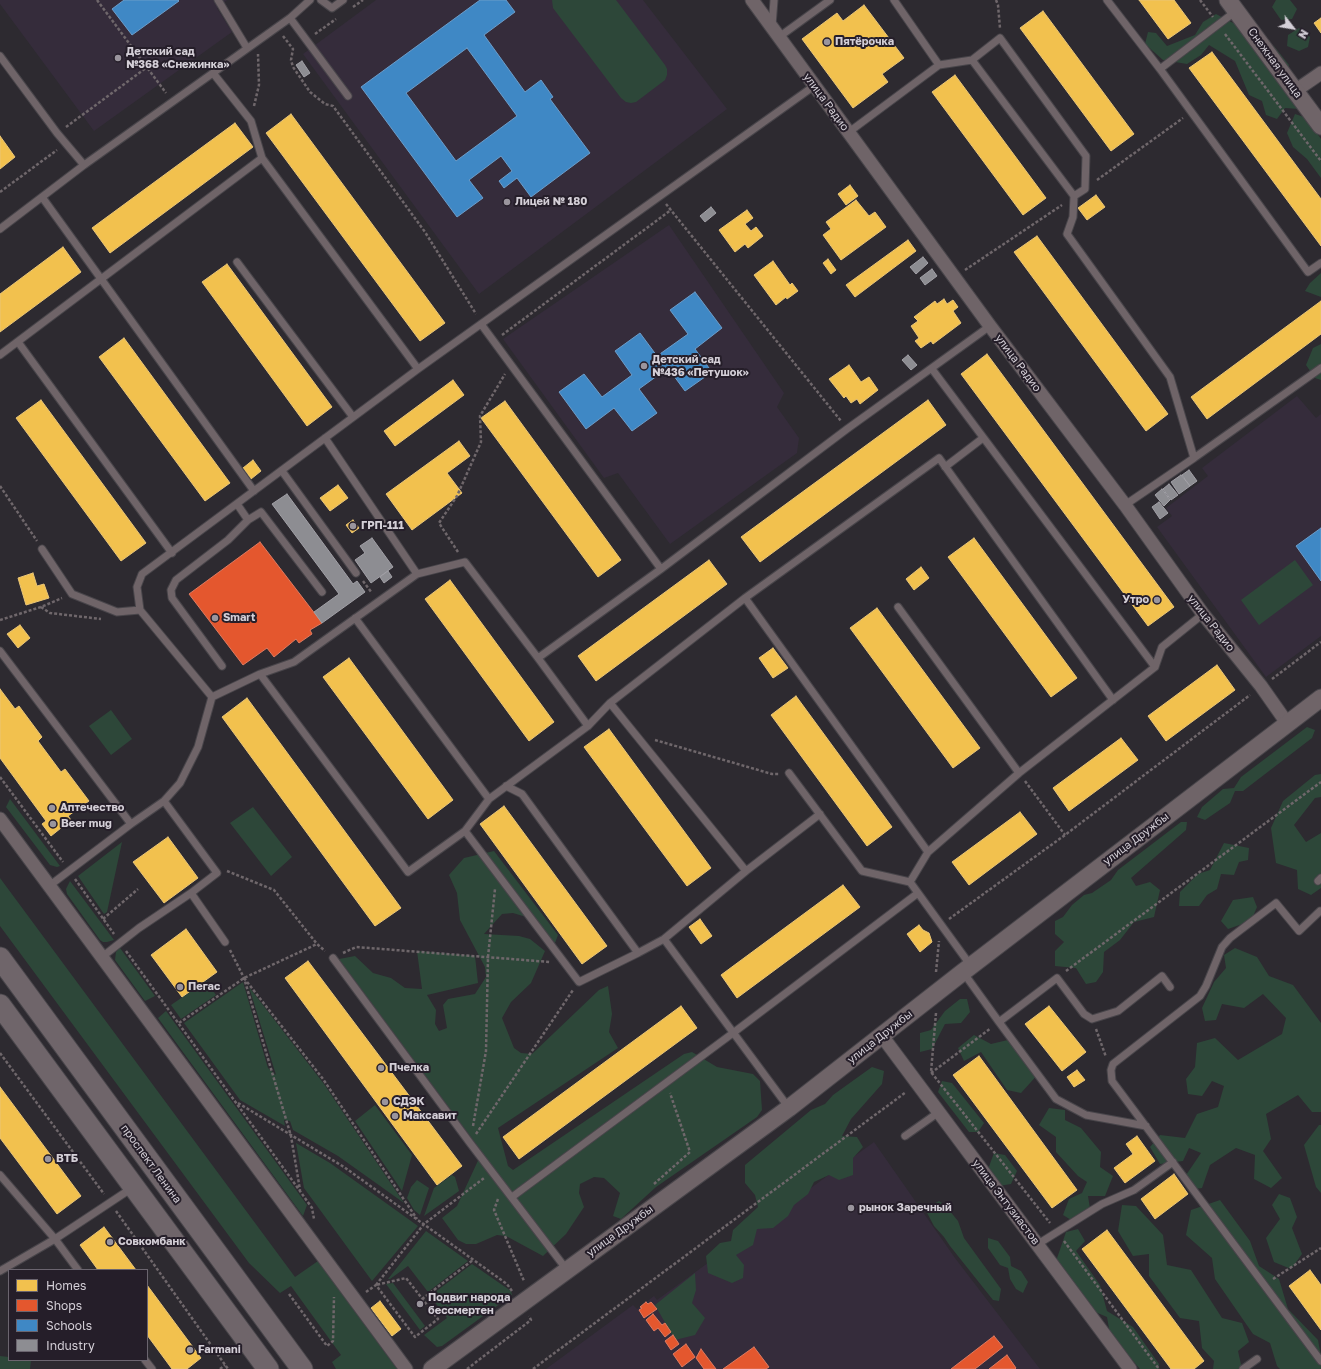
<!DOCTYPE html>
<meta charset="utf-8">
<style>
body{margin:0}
#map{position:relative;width:1321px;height:1369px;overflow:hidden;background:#2d2a30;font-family:"Golos Text",sans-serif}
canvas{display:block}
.legend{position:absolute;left:8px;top:1269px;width:140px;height:92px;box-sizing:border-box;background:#251e29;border:1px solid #6b656f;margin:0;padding:5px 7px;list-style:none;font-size:12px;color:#d4cfd7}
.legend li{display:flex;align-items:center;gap:8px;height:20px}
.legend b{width:20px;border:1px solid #6b656f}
.north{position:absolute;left:1273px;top:8px;width:40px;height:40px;-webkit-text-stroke:3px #251e29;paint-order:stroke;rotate:121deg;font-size:11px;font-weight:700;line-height:16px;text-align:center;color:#d4cfd7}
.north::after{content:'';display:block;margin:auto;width:14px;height:18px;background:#d4cfd7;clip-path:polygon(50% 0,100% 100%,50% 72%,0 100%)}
</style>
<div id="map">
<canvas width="1321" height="1369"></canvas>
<ul class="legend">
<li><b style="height:11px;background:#f2c14e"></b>Homes</li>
<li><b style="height:11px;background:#e4572e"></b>Shops</li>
<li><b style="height:11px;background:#3f88c5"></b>Schools</li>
<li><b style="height:11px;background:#8d8d92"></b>Industry</li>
</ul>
<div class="north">N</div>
</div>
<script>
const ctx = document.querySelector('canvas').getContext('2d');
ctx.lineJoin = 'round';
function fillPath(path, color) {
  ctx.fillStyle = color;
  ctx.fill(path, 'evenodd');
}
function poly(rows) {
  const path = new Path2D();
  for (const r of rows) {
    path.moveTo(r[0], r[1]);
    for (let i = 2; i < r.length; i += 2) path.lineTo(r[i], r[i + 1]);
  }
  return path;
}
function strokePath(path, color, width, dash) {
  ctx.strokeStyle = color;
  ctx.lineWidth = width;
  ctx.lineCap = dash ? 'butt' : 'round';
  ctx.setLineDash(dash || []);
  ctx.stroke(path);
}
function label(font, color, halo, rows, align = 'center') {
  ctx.font = font + ' "Golos Text",sans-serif';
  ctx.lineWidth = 4;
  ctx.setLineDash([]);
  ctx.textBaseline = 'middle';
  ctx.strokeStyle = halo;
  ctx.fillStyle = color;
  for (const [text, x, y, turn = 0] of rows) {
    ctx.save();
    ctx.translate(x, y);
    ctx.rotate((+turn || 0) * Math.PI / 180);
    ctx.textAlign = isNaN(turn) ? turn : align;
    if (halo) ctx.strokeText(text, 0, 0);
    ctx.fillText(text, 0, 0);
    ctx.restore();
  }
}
fillPath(poly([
 [0,0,227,0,217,8,232,32,94,131,0,4],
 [376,0,643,0,727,109,479,294,303,54],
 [669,225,784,393,777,407,799,438,797,453,670,544,618,473,604,478,503,339],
 [1297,396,1316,418,1321,414,1321,636,1266,677,1157,527,1172,516,1166,508,1208,476,1202,468],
 [874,1142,955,1258,1040,1369,546,1369,633,1305,637,1309,654,1296,657,1300]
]), '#352c3b');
fillPath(poly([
 [552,0,616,0,665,65,667,69,667,75,665,80,636,102,631,103,626,102,621,98,553,8],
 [1276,0,1290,0,1297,9,1292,19,1281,20,1272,7],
 [1216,14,1237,25,1249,38,1274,46,1289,65,1288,78,1300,109,1285,108,1277,119,1266,115,1262,101,1249,95,1235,61,1209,45,1201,55,1187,64,1163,60,1145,44,1148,32,1156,33,1167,46,1195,35,1203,22],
 [1299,28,1310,37,1308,47,1299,51,1287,46,1288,35],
 [1295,114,1307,118,1321,139,1321,178,1307,159,1293,147,1287,133],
 [1321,273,1321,297,1305,291,1310,283],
 [1321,344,1321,380,1315,378,1306,365,1313,348],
 [1295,560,1313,585,1259,625,1241,600],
 [111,710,132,739,111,755,89,726],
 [1307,727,1315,730,1312,738,1243,791,1235,791,1230,803,1205,820,1197,817,1202,807,1223,789,1234,788,1241,777],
 [1321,774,1321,797,1315,798,1294,825,1306,842,1321,833,1321,888,1311,895,1298,889,1297,870,1276,863,1271,828,1283,801,1315,775],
 [10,799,60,866,57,867,50,865,6,807],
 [253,807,292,857,271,876,230,823],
 [1181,822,1187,822,1186,830,1131,878,1136,886,1150,882,1160,890,1154,917,1134,922,1120,940,1104,952,1103,972,1096,982,1086,984,1076,968,1055,966,1055,951,1064,942,1055,934,1055,921,1063,917,1072,905,1084,895,1092,893,1111,880,1118,870],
 [122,842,107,912,104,914,78,876],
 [1224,843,1249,848,1248,860,1239,862,1234,875,1221,874,1217,889,1207,895,1199,906,1179,906,1180,892,1198,874,1210,870],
 [494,851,558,935,555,943,526,917,513,913,502,914,484,934,519,936,530,939,545,951,531,983,511,1002,502,1018,514,1048,521,1053,532,1054,599,990,608,986,612,1014,609,1032,618,1048,498,1128,508,1166,513,1170,684,1054,692,1052,717,1067,753,1074,760,1081,762,1110,757,1117,656,1187,621,1219,613,1216,620,1193,604,1178,594,1177,580,1184,579,1193,584,1207,566,1234,543,1256,506,1236,497,1235,476,1244,466,1244,458,1240,442,1218,457,1206,482,1152,339,959,355,956,373,973,391,978,405,988,422,989,417,951,475,956,478,983,427,995,436,1010,435,1024,439,1031,447,1028,443,1005,448,999,475,994,486,977,485,967,460,920,457,893,449,875,464,858],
 [0,878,295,1277,318,1261,397,1369,336,1369,332,1362,341,1355,291,1286,280,1293,249,1263,0,926],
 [70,881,114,940,107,942,103,942,100,940,67,894,66,889],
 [1253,897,1257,907,1251,921,1228,929,1221,921,1233,900],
 [120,948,155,996,145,1001,115,960,116,952],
 [1235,948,1257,957,1269,976,1293,985,1321,1023,1321,1112,1312,1112,1298,1095,1266,1114,1271,1139,1263,1151,1282,1178,1271,1188,1254,1179,1255,1155,1236,1148,1210,1165,1202,1188,1188,1190,1182,1181,1201,1153,1189,1148,1183,1161,1160,1164,1150,1147,1160,1135,1185,1138,1197,1114,1218,1107,1224,1086,1212,1081,1202,1096,1188,1094,1186,1079,1195,1067,1197,1043,1215,1038,1238,1060,1282,1034,1286,1018,1263,994,1244,1008,1222,1004,1216,1020,1205,1021,1202,1008,1214,982,1226,968,1224,955],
 [206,981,216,995,181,1019,171,1005],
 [243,982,268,1068,276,1075,249,987,324,1084,404,1203,338,1156,293,1130,290,1121,284,1120,285,1126,240,1100,184,1023],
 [960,999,967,999,970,1012,961,1023,945,1024,932,1049,920,1052,920,1033,931,1030,945,1011],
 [166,1011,307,1205,303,1216,158,1018],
 [974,1035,991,1044,1012,1039,1040,1072,1021,1093,1007,1090,981,1052,964,1061,958,1048],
 [872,1067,884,1071,882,1084,851,1119,842,1136,857,1137,863,1147,853,1158,853,1175,839,1180,829,1175,814,1182,808,1194,794,1205,788,1216,773,1228,757,1229,753,1245,736,1255,744,1265,743,1278,732,1283,708,1273,706,1256,720,1243,731,1241,733,1230,758,1207,755,1195,745,1183,745,1165,811,1110,825,1104,833,1095],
 [942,1081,952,1083,984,1123,978,1132,969,1132,938,1092],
 [375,1105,412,1155,402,1191,355,1121],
 [1049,1108,1065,1110,1065,1120,1081,1128,1101,1152,1100,1167,1113,1176,1105,1196,1088,1196,1091,1215,1076,1223,1063,1215,1069,1199,1082,1193,1087,1182,1078,1176,1056,1152,1056,1137,1039,1125],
 [1319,1125,1321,1125,1321,1193,1316,1187,1304,1145],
 [296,1143,330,1163,418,1226,372,1281,304,1188],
 [994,1153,1005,1155,1017,1171,1011,1184,999,1186,987,1172],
 [452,1175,455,1177,459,1191,424,1216,434,1188],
 [417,1180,429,1188,420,1215,414,1210,407,1198,411,1187],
 [1279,1194,1290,1198,1297,1217,1292,1228,1302,1254,1291,1269,1274,1262,1266,1238,1280,1219,1272,1205],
 [1220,1200,1250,1241,1259,1266,1279,1279,1288,1309,1318,1340,1321,1356,1321,1369,1280,1369,1277,1366,1270,1343,1253,1334,1215,1279,1212,1258,1186,1235,1191,1210],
 [939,1201,945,1205,958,1221,964,1238,1001,1289,999,1301,993,1300,950,1246,944,1237,934,1226,925,1209],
 [1122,1205,1136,1206,1163,1235,1167,1265,1191,1270,1222,1318,1242,1323,1249,1342,1238,1351,1242,1369,1213,1369,1214,1361,1202,1348,1199,1321,1180,1318,1149,1276,1149,1254,1133,1256,1118,1231],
 [1078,1229,1085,1241,1076,1251,1100,1285,1107,1311,1133,1327,1159,1364,1159,1369,1140,1369,1110,1334,1107,1317,1086,1308,1055,1264,1066,1232],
 [426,1231,468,1261,428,1292,408,1266,390,1279,388,1279],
 [988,1238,998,1241,1010,1257,1011,1266,1021,1271,1028,1282,1023,1293,1016,1289,1010,1279,1008,1268,1000,1265,988,1248],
 [472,1264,511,1291,512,1295,442,1346,437,1347,424,1335,447,1318,430,1296],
 [695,1273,696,1290,692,1303,705,1318,695,1335,675,1340,655,1305],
 [393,1283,425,1326,420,1330,386,1284],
 [0,1356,9,1357,9,1360,31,1360,30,1369,0,1369]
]), '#2d4739');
const homes = poly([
 [1139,0,1174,0,1191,23,1168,39,1139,0],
 [864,5,904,58,882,74,888,82,853,108,802,39,837,13,843,21,864,5],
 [1043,11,1134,134,1111,151,1020,28,1043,11],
 [1321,18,1321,33,1314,23,1321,18],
 [1212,52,1321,199,1321,246,1189,68,1212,52],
 [955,75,1046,198,1023,215,932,92,955,75],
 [291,114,445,323,420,341,266,133,291,114],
 [235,123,253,147,110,253,92,228,235,123],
 [0,136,15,157,0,169,0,136],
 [850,185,858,196,846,205,838,194,850,185],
 [1096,195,1105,207,1087,220,1078,208,1096,195],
 [856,200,869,216,875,212,886,227,841,260,823,235,831,229,826,222,856,200],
 [747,210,753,218,745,224,751,231,756,227,763,236,748,248,745,244,735,252,719,230,747,210],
 [1037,236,1168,414,1146,431,1014,252,1037,236],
 [908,240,916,251,855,297,846,285,908,240],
 [63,247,81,272,0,332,0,294,63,247],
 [828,259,836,270,831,274,823,263,828,259],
 [773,261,790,285,792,283,798,291,787,299,786,297,776,305,754,275,773,261],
 [227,264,332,407,307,426,202,282,227,264],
 [944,299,947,304,953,300,958,307,953,311,961,323,933,344,931,341,921,348,915,341,919,338,911,326,918,321,914,317,935,301,937,304,944,299],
 [1321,301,1321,334,1207,419,1191,397,1321,301],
 [124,338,230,483,205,501,99,357,124,338],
 [987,354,1174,607,1148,626,961,374,987,354],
 [849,365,861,382,869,377,878,390,860,404,857,399,851,403,846,396,844,398,829,379,849,365],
 [453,380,464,395,395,446,384,431,453,380],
 [41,400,146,543,121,561,16,418,41,400],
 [928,400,946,425,760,562,741,537,928,400],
 [505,401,621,560,598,577,481,418,505,401],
 [459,441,470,456,447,473,462,493,412,530,386,494,459,441],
 [253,460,261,471,251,479,243,468,253,460],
 [338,485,348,498,330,511,320,498,338,485],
 [353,520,359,528,352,533,346,525,353,520],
 [974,538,1077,678,1051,697,948,557,974,538],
 [709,560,727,584,596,681,578,656,709,560],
 [921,567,929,578,914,590,906,579,921,567],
 [33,573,37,586,44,584,49,598,26,605,18,578,33,573],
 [450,580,554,722,529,741,425,599,450,580],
 [877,608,980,748,953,768,850,628,877,608],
 [20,625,30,638,18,648,7,634,20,625],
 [773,648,788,668,773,678,759,658,773,648],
 [349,658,453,800,428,819,323,677,349,658],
 [1217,665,1235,690,1166,741,1148,716,1217,665],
 [0,689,15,709,19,706,42,737,38,741,61,772,65,769,89,801,68,816,71,820,51,836,42,824,46,821,0,758,0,689],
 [796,696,892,827,867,846,771,715,796,696],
 [247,698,401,908,375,926,222,717,247,698],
 [609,729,711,868,687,886,584,747,609,729],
 [1121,738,1138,760,1069,811,1053,788,1121,738],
 [504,806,607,946,582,964,480,824,504,806],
 [1020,812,1037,834,969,885,952,862,1020,812],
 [168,837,198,878,164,903,133,862,168,837],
 [843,885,860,907,737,998,721,975,843,885],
 [700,919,712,936,701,944,689,927,700,919],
 [919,925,923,930,929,933,932,942,920,952,907,934,919,925],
 [186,929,217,972,182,997,151,955,186,929],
 [308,961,462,1166,437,1185,285,978,308,961],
 [681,1006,697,1028,519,1159,503,1137,681,1006],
 [1049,1006,1086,1052,1062,1071,1025,1024,1049,1006],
 [979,1056,1077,1190,1052,1208,953,1075,979,1056],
 [1077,1070,1085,1080,1074,1087,1067,1077,1077,1070],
 [0,1087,81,1196,57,1214,0,1138,0,1087],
 [1137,1136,1155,1161,1125,1183,1114,1168,1133,1154,1126,1144,1137,1136],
 [1174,1174,1188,1194,1155,1219,1141,1199,1174,1174],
 [104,1227,113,1239,136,1270,98,1270,80,1245,104,1227],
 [1107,1230,1204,1361,1194,1369,1171,1369,1082,1249,1107,1230],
 [1310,1270,1321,1285,1321,1330,1289,1286,1310,1270],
 [147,1285,201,1358,187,1369,172,1369,147,1335,147,1285],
 [380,1301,401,1329,392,1336,371,1308,380,1301]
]);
fillPath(homes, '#f2c14e');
strokePath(homes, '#e9c577', 1);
const shops = poly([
 [260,542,322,623,310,630,312,634,299,643,296,639,274,657,267,648,243,665,189,594,260,542],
 [646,1302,648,1304,651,1302,657,1309,644,1318,639,1310,642,1308,640,1307,646,1302],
 [653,1314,662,1325,665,1323,671,1332,665,1337,658,1328,654,1331,646,1320,653,1314],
 [673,1335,679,1344,671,1350,665,1341,673,1335],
 [994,1336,1003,1347,975,1369,951,1369,994,1336],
 [686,1344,695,1357,682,1367,673,1354,686,1344],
 [754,1347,769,1367,766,1369,723,1369,754,1347],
 [701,1349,716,1369,704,1369,696,1358,701,1349],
 [1007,1355,1016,1368,1015,1369,989,1369,1007,1355]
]);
fillPath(shops, '#e4572e');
strokePath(shops, '#df7b61', 1);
const schools = poly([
 [124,0,178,0,179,1,132,35,112,9,124,0],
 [480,0,506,0,515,12,484,35,525,92,541,80,553,97,550,99,590,153,531,197,517,178,504,188,499,181,512,171,501,156,469,180,483,198,457,217,361,87,480,0],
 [467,48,517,116,456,161,406,93,467,48],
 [695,292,722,328,695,349,712,372,685,391,668,368,639,389,657,413,632,431,614,408,586,429,559,392,584,374,602,397,632,375,615,351,640,333,657,356,688,334,670,310,695,292],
 [1321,528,1321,581,1296,546,1321,528]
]);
fillPath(schools, '#3f88c5');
strokePath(schools, '#6c9dca', 1);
const industry = poly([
 [302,61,310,73,304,77,296,65,302,61],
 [711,207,716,213,705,222,700,216,711,207],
 [923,257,928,263,916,274,910,267,923,257],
 [932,269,937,276,925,285,920,278,932,269],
 [908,355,917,365,911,370,902,360,908,355],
 [1189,470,1197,481,1190,486,1182,475,1189,470],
 [1181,475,1190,486,1179,494,1171,482,1181,475],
 [1169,484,1178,495,1171,500,1163,489,1169,484],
 [1162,489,1170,500,1164,506,1155,495,1162,489],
 [287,494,353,584,357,581,365,592,322,623,314,612,339,594,272,504,287,494],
 [1159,502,1168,513,1160,519,1152,507,1159,502],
 [372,538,393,567,371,583,355,560,365,553,360,546,372,538],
 [388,571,392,577,384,583,380,577,388,571]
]);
fillPath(industry, '#8d8d92');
strokePath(industry, '#a2a1a7', 1);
const service = poly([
 [218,0,247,48],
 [321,0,332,8,343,0],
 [894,0,939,65],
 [1107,0,1160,69,1308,272,1321,263],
 [290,18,348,96],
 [772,26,774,0],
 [779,37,830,0],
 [0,56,57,133,84,165],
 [972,60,1000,38,1086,156,1085,189,1074,196],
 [1160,69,1236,11],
 [213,73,251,121,262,158,418,369],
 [849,132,939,65,972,60,1074,196,1073,217,1067,234,1170,377,1194,458,1125,505],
 [42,197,254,491],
 [0,229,84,165,290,18,310,0],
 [237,262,353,417],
 [481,324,661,569],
 [18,342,172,553],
 [0,355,262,158],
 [932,369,1155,667],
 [325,438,417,574],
 [1194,458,1321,368],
 [945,467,983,438],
 [282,471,356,573],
 [248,520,261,512,322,592],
 [42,549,72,594,117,612,140,610],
 [745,598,928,852],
 [898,607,1019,773],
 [355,618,489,799],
 [0,651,131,824],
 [538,658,661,569,847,429,990,326],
 [222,666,172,598,171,590,176,580,228,540,248,520,237,504],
 [260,674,294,662,417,574,465,562,538,658,588,726],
 [212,697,140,610,137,587,142,574,418,369,814,86],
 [789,773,862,871,910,882,928,852,1019,773,1155,667,1162,647,1203,614],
 [506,786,522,794,638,953,664,939,746,871,610,703],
 [465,831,579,982,638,953],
 [746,871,820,814],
 [1318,881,1321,878],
 [910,882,971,966],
 [49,886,131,824,164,801,180,783,198,747,212,697,260,674,408,872,465,831,489,799,588,726,610,703,745,598,939,458,1113,700],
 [191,893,225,942],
 [1320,911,1299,931,1276,903,1230,938,1222,947,1206,986,1200,996,1113,1064,1111,1070,1112,1081,1321,1361],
 [664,939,789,1108],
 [102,957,139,928,191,893,217,873,164,801],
 [333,958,470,1143,567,1270],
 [963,972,999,1022,1057,978,1084,1014,1092,1019,1118,1011,1162,976,1170,987],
 [999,1022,1056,1099,1086,1115,1146,1126],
 [905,1136,939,1112],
 [0,1175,55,1239,78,1270],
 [512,1197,733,1033,918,893],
 [1038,1244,1102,1204,1134,1190,1173,1162],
 [0,1271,55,1239,132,1188],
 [145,1360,152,1369],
 [1243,1369,1257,1359]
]);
const minor = poly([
 [752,0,990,326,1125,505,1203,614,1261,686,1287,723],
 [1295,91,1321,73],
 [0,819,406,1369],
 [882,1036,1130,1369]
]);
const tertiary = poly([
 [1228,0,1321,126],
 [432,1369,789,1108,963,972,1321,698]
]);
const primary = poly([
 [0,958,302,1369],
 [0,1005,268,1369]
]);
strokePath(service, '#48454a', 9);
strokePath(minor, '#48454a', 15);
strokePath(tertiary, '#48454a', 19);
strokePath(primary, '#48454a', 23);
strokePath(poly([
 [97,0,166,93],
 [996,0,998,5,1000,28],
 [1200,0,1213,17],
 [353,7,363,0],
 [315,34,336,19],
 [1225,34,1321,161],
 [283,36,293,49,291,60,293,67,310,92,325,104,333,106,425,232,476,314],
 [254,106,259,85,258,54],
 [66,127,146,68],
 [1097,180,1183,118],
 [0,192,57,150],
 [666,204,841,421],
 [965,270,1062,205],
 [502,335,671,210],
 [0,486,37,541],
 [458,552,439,523,457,496,481,442,480,416,505,374],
 [363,581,372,593],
 [41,607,50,613,101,619],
 [0,620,41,607,62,598],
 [1272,679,1321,642],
 [655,740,772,774,779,774],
 [0,777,63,862],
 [1025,781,1065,835],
 [227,871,274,890,317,944],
 [75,879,114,934],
 [103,919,138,889],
 [949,919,1065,835,1250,695],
 [230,950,244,978,291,1136,300,1190],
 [126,951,300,1191,312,1208,314,1219],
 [343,953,356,947,550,962],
 [1066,971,1321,782],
 [936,972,939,941],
 [244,978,323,1079,417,1219],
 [936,1013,931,1072,1050,1223],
 [179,1023,244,978,317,944,325,951],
 [1096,1029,1106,1057],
 [0,1053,104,1194],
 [931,1073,991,1028],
 [238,1103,344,1167,507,1284,512,1291],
 [473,1126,486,1051,488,957,495,889],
 [476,1134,573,990],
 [654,1184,690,1152,670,1093],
 [498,1199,494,1210,524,1281],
 [116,1211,228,1369],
 [1064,1241,1159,1369],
 [1273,1279,1321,1248],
 [376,1285,424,1224,484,1178],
 [366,1292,376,1285,415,1337,438,1319,406,1278,376,1285],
 [289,1294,327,1346,333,1341,334,1297],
 [422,1299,473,1260],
 [220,1369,225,1365],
 [467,1369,531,1320,529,1316],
 [533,1369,906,1092]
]), '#6f676b', 2.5, [3, 2]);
strokePath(service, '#6f6468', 7);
strokePath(minor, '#6f6468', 13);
strokePath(tertiary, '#6f6468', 17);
strokePath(primary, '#6f656a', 21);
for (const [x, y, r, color] of [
 [827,42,4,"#9a959d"],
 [118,58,4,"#9a959d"],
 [507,202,4,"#9a959d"],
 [644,366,4,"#9a959d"],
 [353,526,4,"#9a959d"],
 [1157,600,4,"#9a959d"],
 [215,618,4,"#9a959d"],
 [52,808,4,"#9a959d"],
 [53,824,4,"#9a959d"],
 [180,987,4,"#9a959d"],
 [381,1068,4,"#9a959d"],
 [385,1102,4,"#9a959d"],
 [395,1116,4,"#9a959d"],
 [48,1159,4,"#9a959d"],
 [851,1208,4,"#9a959d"],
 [110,1242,4,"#9a959d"],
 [420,1304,4,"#9a959d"],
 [190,1350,4,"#9a959d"]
]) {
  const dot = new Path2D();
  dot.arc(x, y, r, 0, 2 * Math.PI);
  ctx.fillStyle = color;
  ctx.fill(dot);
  strokePath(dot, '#251e29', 1.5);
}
label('bold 11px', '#d4cfd7', '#251e29', [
 ["Пятёрочка",835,42],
 ["Детский сад",126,52],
 ["№368 «Снежинка»",126,65],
 ["Лицей № 180",515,202],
 ["Детский сад",652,360],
 ["№436 «Петушок»",652,373],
 ["ГРП-111",361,526],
 ["Утро",1149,600,"right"],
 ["Smart",223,618],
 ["Аптечество",60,808],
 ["Beer mug",61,824],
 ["Пегас",188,987],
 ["Пчелка",389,1068],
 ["СДЭК",393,1102],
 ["Максавит",403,1116],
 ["ВТБ",56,1159],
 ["рынок Заречный",859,1208],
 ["Совкомбанк",118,1242],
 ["Подвиг народа",428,1298],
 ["бессмертен",428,1311],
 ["Farmani",198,1350]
], 'left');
label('11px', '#d4cfd7', '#251e29', [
 ["Снежная улица",1275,63,54],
 ["улица Радио",826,102,54],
 ["улица Радио",1018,363,53],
 ["улица Радио",1211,623,52],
 ["улица Дружбы",1136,839,-37],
 ["улица Дружбы",880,1037,-38],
 ["проспект Ленина",151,1164,54],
 ["улица Энтузиастов",1006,1202,53],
 ["улица Дружбы",620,1231,-36]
]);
</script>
